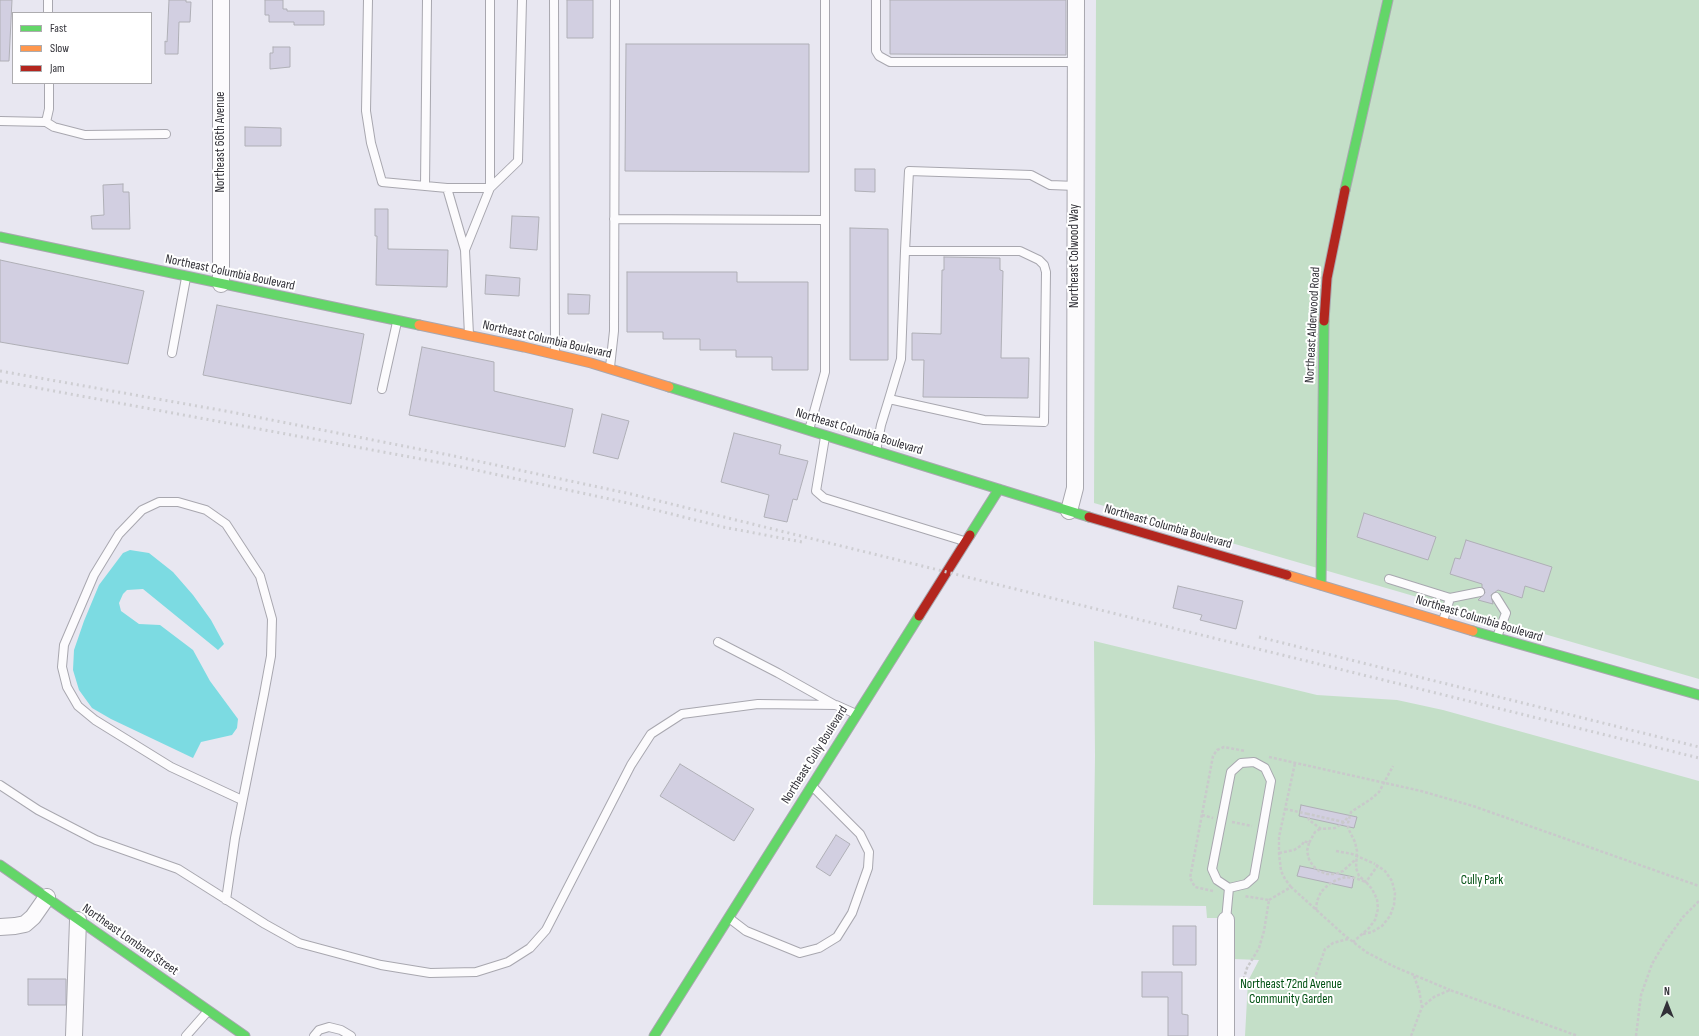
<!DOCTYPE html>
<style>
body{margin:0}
#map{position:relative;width:1699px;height:1036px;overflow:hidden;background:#e8e7f1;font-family:"Sofia Sans Condensed",sans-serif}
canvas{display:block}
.legend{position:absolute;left:12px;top:12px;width:140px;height:72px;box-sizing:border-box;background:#fff;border:1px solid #adacaf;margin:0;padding:5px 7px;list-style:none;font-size:12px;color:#313037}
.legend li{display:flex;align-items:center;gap:8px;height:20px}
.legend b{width:20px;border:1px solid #adacaf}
.north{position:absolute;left:1647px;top:984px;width:40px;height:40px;-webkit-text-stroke:3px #fff;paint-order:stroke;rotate:0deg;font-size:11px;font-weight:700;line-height:16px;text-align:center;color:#313037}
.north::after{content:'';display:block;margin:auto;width:14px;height:18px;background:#313037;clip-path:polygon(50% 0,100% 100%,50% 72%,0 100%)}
</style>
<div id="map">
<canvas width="1699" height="1036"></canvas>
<ul class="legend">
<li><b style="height:5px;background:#63d668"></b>Fast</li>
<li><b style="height:5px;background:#ff974d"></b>Slow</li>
<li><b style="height:5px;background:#b3261e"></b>Jam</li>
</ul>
<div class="north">N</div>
</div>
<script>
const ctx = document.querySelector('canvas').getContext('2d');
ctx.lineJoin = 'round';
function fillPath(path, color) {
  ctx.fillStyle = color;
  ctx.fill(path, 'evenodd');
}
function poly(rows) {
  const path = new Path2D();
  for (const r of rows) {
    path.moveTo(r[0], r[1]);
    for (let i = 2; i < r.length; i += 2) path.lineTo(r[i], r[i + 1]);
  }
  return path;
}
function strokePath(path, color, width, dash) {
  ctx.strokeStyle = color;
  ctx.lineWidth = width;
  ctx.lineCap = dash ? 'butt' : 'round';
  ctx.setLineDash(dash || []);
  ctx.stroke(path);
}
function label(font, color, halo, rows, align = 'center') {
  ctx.font = font + ' "Sofia Sans Condensed",sans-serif';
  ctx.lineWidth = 4;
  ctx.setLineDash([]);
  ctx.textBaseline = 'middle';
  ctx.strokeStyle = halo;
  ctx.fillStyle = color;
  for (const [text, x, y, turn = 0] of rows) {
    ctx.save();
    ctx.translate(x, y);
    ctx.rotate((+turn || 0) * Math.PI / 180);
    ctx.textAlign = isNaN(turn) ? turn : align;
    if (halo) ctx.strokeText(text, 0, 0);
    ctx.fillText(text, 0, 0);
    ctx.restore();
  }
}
fillPath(poly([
 [1096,0,1699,0,1699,679,1094,503],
 [1094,641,1317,695,1397,700,1443,710,1699,781,1699,1036,1245,1036,1248,981,1259,960,1233,959,1234,918,1207,918,1206,906,1093,905,1095,756]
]), '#c4dfc8');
fillPath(poly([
 [130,550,149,553,173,572,193,595,211,620,224,644,218,650,143,589,127,590,123,594,119,603,121,611,139,624,160,625,193,650,210,681,238,719,237,728,232,735,201,742,193,758,111,719,92,708,79,690,73,670,74,650,84,621,99,585,123,553]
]), '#7cdbe2');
const building = poly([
 [0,0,12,0,9,61,0,61,0,0],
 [169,0,186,0,186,2,191,2,190,22,179,22,178,54,165,54,165,41,167,42,169,0],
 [265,0,283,0,283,9,287,9,287,11,324,11,324,25,294,25,294,22,269,22,269,15,265,15,265,0],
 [567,0,593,0,593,38,567,38,567,0],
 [890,0,1066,0,1066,55,890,54,890,0],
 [626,44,809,44,809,172,625,171,626,44],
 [273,47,290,47,290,67,270,69,270,53,273,53,273,47],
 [245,127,281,128,281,146,245,146,245,127],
 [855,169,875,169,875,192,855,191,855,169],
 [123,184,123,192,129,192,130,229,92,229,91,216,104,215,103,185,123,184],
 [375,209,388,209,388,249,448,250,447,287,376,285,377,236,375,236,375,209],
 [512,216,539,217,537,250,510,248,512,216],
 [850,228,888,229,888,360,850,360,850,228],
 [944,257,1000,258,1000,270,1003,271,1001,358,1029,358,1028,398,923,397,924,360,912,360,912,333,941,334,942,270,944,270,944,257],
 [0,260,144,291,128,364,0,342,0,260],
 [627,272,737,272,737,282,808,282,808,370,772,370,772,357,736,357,736,350,700,350,700,339,663,339,663,332,627,332,627,272],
 [486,275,520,278,519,296,485,294,486,275],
 [568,294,590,295,589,314,568,314,568,294],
 [217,305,364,334,351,404,203,375,217,305],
 [422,347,494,362,494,391,573,409,565,447,409,415,422,347],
 [602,414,629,421,618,459,593,453,602,414],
 [734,433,781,445,779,454,808,461,797,500,793,499,787,522,764,517,769,495,721,482,734,433],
 [1364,513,1436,537,1428,560,1357,537,1364,513],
 [1466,540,1552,567,1544,592,1525,586,1522,598,1498,590,1491,595,1493,604,1478,600,1485,593,1484,589,1482,587,1482,584,1450,574,1455,558,1460,559,1466,540],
 [1178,586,1243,601,1236,629,1200,620,1202,615,1173,608,1178,586],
 [680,764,754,809,734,841,660,796,680,764],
 [1301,805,1357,817,1354,828,1299,816,1301,805],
 [836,835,850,844,830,876,816,867,836,835],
 [1300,866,1354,877,1352,888,1297,876,1300,866],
 [1173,926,1196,926,1196,965,1173,965,1173,926],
 [1142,972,1182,972,1182,1014,1188,1015,1188,1036,1168,1036,1168,997,1142,997,1142,972],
 [28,979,66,979,66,1005,28,1005,28,979]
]);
fillPath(building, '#d2cfe1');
strokePath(building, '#afafb6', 1);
const lane = poly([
 [48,0,48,13],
 [368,0,366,111,371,143,382,182,447,188,490,188,490,0],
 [554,0,555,353],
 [876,0,876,51,879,56,890,62,1076,62],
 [0,121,46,122,54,127,85,135,166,134],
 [46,122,49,109,49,83],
 [425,186,427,0],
 [447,188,465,250,469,335],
 [614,219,825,220],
 [465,250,490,188,518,161,522,0],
 [905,251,909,171,1031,175,1050,185,1076,186],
 [172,353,186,278],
 [610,367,614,331,615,0],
 [382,389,397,322],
 [809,430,825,372,825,0],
 [825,437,816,491,824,498,964,541],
 [876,451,881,425,889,399,984,420,1044,422,1046,272,1044,265,1039,260,1020,251,905,251,901,359,889,399],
 [1389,579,1450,598],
 [1496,597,1506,613,1497,637],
 [1443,621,1450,598,1480,592],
 [718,642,778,673,835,705],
 [0,785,38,810,96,840,178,869,265,924,299,943,381,965,430,973,476,972,508,962,530,948,546,930,631,765,651,734,682,714,758,704,836,705,856,714],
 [226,900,235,838,264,694,271,656,272,619,260,576,226,524,206,510,178,502,159,502,142,510,119,534,94,575,64,645,62,667,67,687,78,706,95,720,171,767,242,800],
 [729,918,746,931,800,953,819,948,837,937,852,913,868,868,869,852,860,834,812,786],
 [1226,920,1229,888,1217,880,1212,869,1231,772,1241,763,1254,762,1265,768,1271,781,1254,877,1246,884,1229,888],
 [186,1036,208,1011],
 [314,1036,319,1030,329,1027,341,1030,351,1036]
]);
const street = poly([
 [221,284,221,0],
 [1069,511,1075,488,1076,0],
 [1226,920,1226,1036],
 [0,927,15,926,25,924,33,917,47,897],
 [74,1036,78,920]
]);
const fast = poly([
 [1345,190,1388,0],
 [0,237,419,325],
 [669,387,1089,517],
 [970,535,999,489],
 [1321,585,1324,321],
 [1473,631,1699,695],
 [0,865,245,1036],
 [654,1036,919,616]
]);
const slow = poly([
 [419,325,524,347,591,363,669,387],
 [1287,575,1473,631]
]);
const jam = poly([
 [1324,321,1327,278,1345,190],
 [1089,517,1287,575],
 [919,616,970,535]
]);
strokePath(lane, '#a8a7af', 10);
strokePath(street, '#a8a7af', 18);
strokePath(fast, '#a8a7af', 11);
strokePath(slow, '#a8a7af', 11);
strokePath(jam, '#a8a7af', 11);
strokePath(poly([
 [1269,757,1421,791,1473,806,1699,886],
 [1285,809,1308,814],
 [1202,815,1213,818],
 [1232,822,1252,826],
 [1344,822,1308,814,1309,820,1321,829,1335,828,1340,825,1344,822,1348,817],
 [1309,843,1307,851,1309,859,1313,866,1319,871,1327,874,1335,874,1343,871,1355,860],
 [1279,853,1294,850,1302,845,1304,841,1309,843,1315,832,1320,829],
 [1378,865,1366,882,1359,876,1356,868,1357,851,1355,842,1348,828,1348,823,1351,812,1371,799,1379,792,1393,766],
 [1291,887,1285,879,1281,871,1279,853,1279,837,1295,763],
 [1213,891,1195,887,1190,878,1213,756,1217,750,1224,747,1245,751],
 [1269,900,1291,887,1343,934,1366,952,1395,967,1450,990],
 [1316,910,1317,901,1321,892,1328,885,1336,880,1346,877,1355,878,1366,882,1372,889,1377,899,1378,909,1375,920,1369,928,1353,942],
 [1363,934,1372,932,1382,926,1390,916,1394,905,1395,893,1392,881,1385,871,1375,864],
 [1414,976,1419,990,1422,1007],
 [1242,984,1247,968,1259,948,1264,931,1269,900,1244,896],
 [1311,989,1325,949,1333,943,1348,939],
 [1411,1036,1422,1007,1434,997,1450,990,1578,1036],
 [1636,1036,1641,995,1652,964,1665,942,1683,917,1699,901]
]), '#c9c9cb', 2.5, [3, 2]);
strokePath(lane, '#fcfbfd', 8);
strokePath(street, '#fcfbfd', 16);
strokePath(fast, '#63d668', 9);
strokePath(slow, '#ff974d', 9);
strokePath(jam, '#b3261e', 9);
strokePath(poly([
 [0,371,231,412,449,455,631,494,1699,758],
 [0,381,448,464,628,503,723,527,802,542],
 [1259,637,1699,747]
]), '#ceced2', 3, [2, 4]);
strokePath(poly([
 [1336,851,1352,854,1375,864]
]), '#c9c9cb', 2.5, [3, 2]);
label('13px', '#313037', '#fff', [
 ["Northeast 66th Avenue",221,142,-90],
 ["Northeast Colwood Way",1075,256,-90],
 ["Northeast Columbia Boulevard",230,273,12],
 ["Northeast Alderwood Road",1313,325,-87],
 ["Northeast Columbia Boulevard",547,340,13],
 ["Northeast Columbia Boulevard",859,432,17],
 ["Northeast Columbia Boulevard",1168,527,16],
 ["Northeast Columbia Boulevard",1479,619,17],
 ["Northeast Cully Boulevard",815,755,-58],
 ["Northeast Lombard Street",130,940,35]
]);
label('13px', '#005012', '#fff', [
 ["Cully Park",1482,881],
 ["Northeast 72nd Avenue",1291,985],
 ["Community Garden",1291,1000]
]);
</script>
